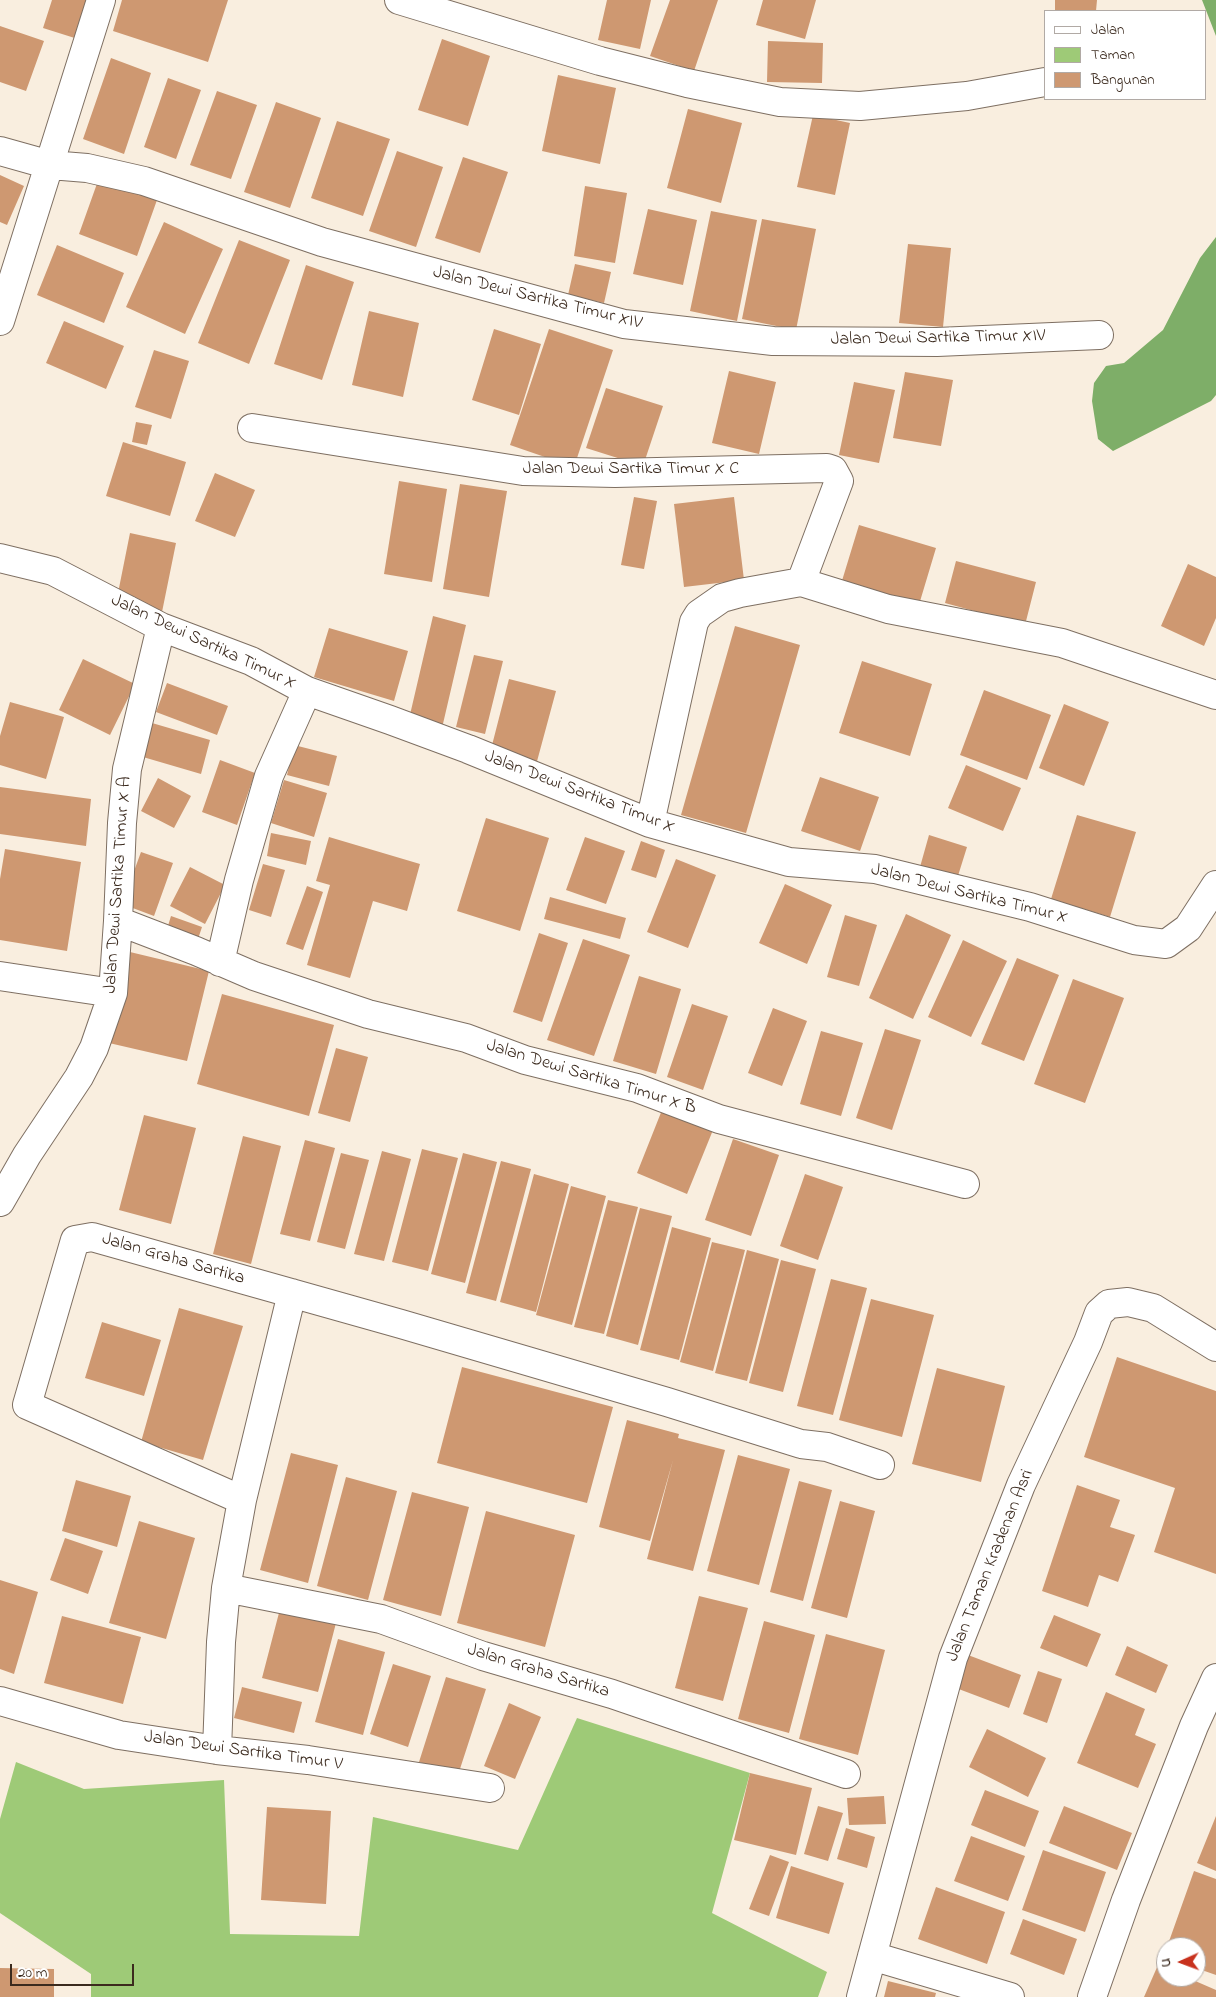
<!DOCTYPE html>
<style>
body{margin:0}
#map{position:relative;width:1216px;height:1997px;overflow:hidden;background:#f9eedf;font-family:"Indie Flower",sans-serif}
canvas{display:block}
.legend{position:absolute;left:1044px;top:10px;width:162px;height:90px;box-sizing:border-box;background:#fff;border:1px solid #b1aaa5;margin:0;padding:6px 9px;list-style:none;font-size:15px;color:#3b2a1e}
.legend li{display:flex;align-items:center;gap:10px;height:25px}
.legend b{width:25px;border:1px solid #b1aaa5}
.north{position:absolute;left:1156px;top:1937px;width:50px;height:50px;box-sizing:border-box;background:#fff;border:1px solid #b1aaa5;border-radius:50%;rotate:268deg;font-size:14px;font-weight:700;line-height:20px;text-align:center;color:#3b2a1e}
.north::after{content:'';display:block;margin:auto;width:18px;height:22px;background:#c8321e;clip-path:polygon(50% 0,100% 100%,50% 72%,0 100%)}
.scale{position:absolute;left:10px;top:1964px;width:124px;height:22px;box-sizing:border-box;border:2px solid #3b2a1e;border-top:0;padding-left:6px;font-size:15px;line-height:18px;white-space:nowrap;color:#3b2a1e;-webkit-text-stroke:4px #fff;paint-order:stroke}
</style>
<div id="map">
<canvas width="1216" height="1997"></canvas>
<ul class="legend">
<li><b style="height:6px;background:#fff"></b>Jalan</li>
<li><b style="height:14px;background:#9eca77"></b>Taman</li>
<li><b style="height:14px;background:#ce9871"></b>Bangunan</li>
</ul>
<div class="north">U</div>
<div class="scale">20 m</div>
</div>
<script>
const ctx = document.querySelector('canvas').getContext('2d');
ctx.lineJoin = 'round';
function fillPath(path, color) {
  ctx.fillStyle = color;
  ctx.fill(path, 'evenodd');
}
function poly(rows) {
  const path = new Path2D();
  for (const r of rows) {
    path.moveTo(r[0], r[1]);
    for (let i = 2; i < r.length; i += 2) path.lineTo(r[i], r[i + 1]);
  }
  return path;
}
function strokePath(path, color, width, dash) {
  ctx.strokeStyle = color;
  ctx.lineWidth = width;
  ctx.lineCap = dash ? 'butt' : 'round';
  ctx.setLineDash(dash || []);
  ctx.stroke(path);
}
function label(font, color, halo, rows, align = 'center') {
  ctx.font = font + ' "Indie Flower",sans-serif';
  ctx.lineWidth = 5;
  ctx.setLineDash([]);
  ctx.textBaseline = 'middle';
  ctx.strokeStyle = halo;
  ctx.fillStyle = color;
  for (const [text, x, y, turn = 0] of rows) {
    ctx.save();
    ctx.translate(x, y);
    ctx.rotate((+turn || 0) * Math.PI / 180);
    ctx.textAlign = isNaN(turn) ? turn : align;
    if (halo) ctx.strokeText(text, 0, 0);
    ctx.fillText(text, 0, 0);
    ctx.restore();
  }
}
fillPath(poly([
 [577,1718,750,1773,712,1913,827,1972,818,1997,91,1997,91,1974,0,1913,0,1819,16,1762,84,1789,224,1780,230,1934,359,1936,373,1817,518,1850]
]), '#9eca77');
fillPath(poly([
 [1202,0,1216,0,1216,36],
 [1216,237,1216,395,1211,401,1113,451,1098,439,1092,401,1094,383,1106,366,1124,363,1163,330,1200,258]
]), '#7eae68');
fillPath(poly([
 [52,0,94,0,81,40,43,28],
 [122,0,228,0,208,62,113,31],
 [607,0,651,0,640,49,598,40],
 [670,0,718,0,694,71,650,56],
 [763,0,816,0,805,39,756,25],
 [1055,0,1097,0,1096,11,1055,11],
 [0,26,44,41,26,91,0,82],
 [442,39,490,56,468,126,418,110],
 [768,41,823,43,822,83,767,82],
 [111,58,151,73,124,154,83,139],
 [558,75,616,88,600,164,542,151],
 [168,78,201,90,176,159,144,147],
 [217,91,257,105,231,179,190,165],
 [276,102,321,118,290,208,244,192],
 [688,109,742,123,721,203,667,188],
 [813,115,850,123,835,195,797,187],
 [337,121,390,139,363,216,311,198],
 [397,151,443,167,416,247,369,231],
 [463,157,508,172,480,253,435,238],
 [0,175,24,186,7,225,0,222],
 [99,178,157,200,137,256,79,234],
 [585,186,627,193,615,263,574,256],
 [648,209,697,220,683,285,633,274],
 [711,211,757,220,737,321,690,311],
 [762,219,816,229,796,330,742,319],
 [164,222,223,249,185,334,126,307],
 [239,240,290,260,249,364,198,343],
 [908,244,951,248,943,327,899,323],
 [57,245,124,273,104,323,37,295],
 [575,264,611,272,604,303,568,295],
 [306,265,354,282,322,380,274,364],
 [369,311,419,323,403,397,352,385],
 [64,321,124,346,106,389,46,363],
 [494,329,541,344,519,415,472,400],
 [549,329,613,350,574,467,510,445],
 [154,350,189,361,171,419,135,407],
 [729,371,776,382,759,454,712,443],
 [905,372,953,380,941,446,893,438],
 [854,382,895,390,879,463,839,455],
 [606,388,663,406,643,466,586,448],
 [136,422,152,425,147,445,132,442],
 [123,442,186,462,170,516,106,496],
 [215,473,255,490,235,537,195,521],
 [399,481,447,489,432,582,384,574],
 [460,484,507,491,489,597,443,589],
 [634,497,657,501,644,569,621,565],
 [734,497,744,580,684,587,674,504],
 [859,525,936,548,918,608,841,584],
 [130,533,176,543,162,612,116,603],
 [956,561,1036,582,1025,625,945,603],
 [1188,564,1216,577,1216,618,1204,646,1161,626],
 [433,616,466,625,442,728,409,719],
 [735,626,800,645,746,833,681,815],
 [329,628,408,651,394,701,314,677],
 [474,655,503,661,485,734,456,727],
 [83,659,135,684,110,735,59,710],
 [862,661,932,684,910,756,839,733],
 [509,679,556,691,536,765,490,753],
 [167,683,228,706,217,735,156,712],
 [984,690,1051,715,1027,780,960,755],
 [10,702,64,717,46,779,0,765,0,736],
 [1064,704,1109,722,1084,786,1039,768],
 [152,723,210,740,201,774,143,757],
 [294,745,337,756,329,786,287,775],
 [220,760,255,773,237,825,202,812],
 [966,765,1021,788,1003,831,948,808],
 [820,777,879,797,860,851,801,831],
 [158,778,191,796,174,828,141,811],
 [284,780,327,793,314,837,271,823],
 [0,787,91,799,86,846,0,834],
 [1077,815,1136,832,1110,917,1051,899],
 [486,818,549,838,520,931,457,911],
 [271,833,311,841,306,865,267,856],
 [929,835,967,847,957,879,920,867],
 [329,837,420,864,407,911,373,901,350,978,307,965,330,885,316,881],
 [585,837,625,851,606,904,566,890],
 [641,841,665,850,656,878,631,870],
 [5,849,81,862,67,951,0,940,0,879],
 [141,852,173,863,154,916,122,904],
 [676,859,716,875,688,948,647,932],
 [263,864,285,870,271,917,249,910],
 [190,867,225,885,205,924,170,906],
 [785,884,832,905,807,964,759,943],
 [307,886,323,892,303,950,286,944],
 [550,897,626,918,620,939,544,919],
 [906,914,951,935,913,1019,869,998],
 [845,915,877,925,859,986,827,977],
 [171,916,202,927,198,939,167,929],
 [539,933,568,943,542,1022,513,1012],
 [583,939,630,955,594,1056,547,1040],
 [963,940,1007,961,971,1037,928,1017],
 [130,952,209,971,187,1061,109,1043],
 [1017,958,1059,975,1024,1061,981,1044],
 [639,976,681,989,656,1074,613,1061],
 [1073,979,1124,998,1085,1103,1034,1084],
 [222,994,334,1025,309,1116,197,1084],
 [692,1004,728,1016,703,1090,667,1077],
 [773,1008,807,1021,782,1086,748,1073],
 [885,1029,921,1040,892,1130,856,1118],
 [821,1031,863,1043,841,1116,800,1104],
 [336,1048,368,1057,350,1122,318,1113],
 [662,1110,713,1130,687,1194,637,1173],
 [144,1115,196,1128,171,1224,119,1210],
 [243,1136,281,1146,251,1264,213,1254],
 [733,1139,779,1155,751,1236,705,1220],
 [305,1140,335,1148,310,1241,280,1234],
 [422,1149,458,1158,428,1271,392,1262],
 [382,1151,411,1159,384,1261,354,1254],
 [341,1153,369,1160,345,1249,317,1242],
 [463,1153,497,1162,465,1283,431,1274],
 [501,1161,531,1169,496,1301,466,1293],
 [534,1174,569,1184,536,1312,500,1302],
 [805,1174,843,1187,818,1260,780,1246],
 [571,1186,606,1196,572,1325,536,1315],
 [608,1200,638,1207,604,1334,574,1327],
 [640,1208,672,1216,638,1345,606,1336],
 [672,1227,711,1238,679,1360,640,1350],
 [712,1242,745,1250,713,1371,680,1362],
 [747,1250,779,1259,747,1381,715,1373],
 [781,1260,816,1269,783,1392,749,1383],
 [831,1279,867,1288,833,1415,797,1406],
 [871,1299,934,1315,902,1437,839,1420],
 [179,1308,243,1326,203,1460,141,1442],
 [102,1322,161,1340,144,1396,85,1378],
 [1117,1357,1216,1391,1216,1574,1154,1552,1175,1488,1084,1457],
 [462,1367,613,1407,587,1503,437,1463],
 [937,1368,1005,1386,981,1482,912,1464],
 [627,1420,679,1434,678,1438,725,1450,693,1571,647,1559,673,1460,650,1541,599,1527],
 [291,1453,338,1465,308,1583,260,1570],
 [738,1455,790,1469,759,1585,707,1571],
 [346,1477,397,1491,368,1600,317,1586],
 [76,1480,131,1496,117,1547,62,1531],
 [799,1481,832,1490,803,1601,770,1592],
 [1077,1485,1120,1500,1110,1527,1135,1535,1118,1582,1099,1575,1088,1607,1042,1591],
 [412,1492,469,1507,441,1616,383,1600],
 [840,1501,875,1511,847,1618,811,1608],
 [486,1511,575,1535,545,1647,457,1623],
 [139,1521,195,1538,166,1639,109,1623],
 [65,1538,103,1551,88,1594,50,1580],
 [0,1580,38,1592,14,1674,0,1669],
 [699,1596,748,1608,723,1701,675,1688],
 [280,1609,336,1623,318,1692,262,1678],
 [1054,1615,1101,1634,1087,1667,1040,1648],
 [62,1616,141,1637,123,1704,44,1683],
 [764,1621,815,1635,789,1733,738,1719],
 [826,1634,885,1650,858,1755,799,1739],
 [338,1639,385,1652,363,1735,315,1722],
 [1127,1646,1168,1665,1156,1693,1115,1675],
 [968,1655,1021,1675,1009,1708,956,1688],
 [393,1664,431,1676,408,1747,370,1734],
 [1038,1671,1062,1679,1047,1723,1023,1714],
 [446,1677,486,1689,458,1775,419,1762],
 [242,1687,302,1702,294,1733,234,1718],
 [1106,1692,1145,1709,1135,1735,1156,1744,1138,1788,1077,1763],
 [509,1703,541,1717,515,1779,484,1766],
 [987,1729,1046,1758,1028,1797,969,1767],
 [750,1773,812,1788,796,1855,734,1840],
 [985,1790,1039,1811,1025,1847,971,1825],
 [884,1796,886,1824,849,1825,847,1798],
 [818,1806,843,1813,828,1861,804,1854],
 [1064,1806,1132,1833,1117,1870,1049,1843],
 [267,1807,331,1811,326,1904,261,1900],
 [1216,1816,1216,1871,1197,1863],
 [846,1828,875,1837,867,1868,837,1859],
 [971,1836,1025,1856,1008,1901,954,1881],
 [1043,1850,1106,1872,1085,1932,1022,1910],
 [770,1855,789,1862,769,1916,749,1909],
 [791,1866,844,1883,829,1934,776,1918],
 [1194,1871,1216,1879,1216,1975,1196,1968,1196,1947,1167,1947],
 [936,1887,1005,1912,987,1964,918,1939],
 [1023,1919,1077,1939,1064,1975,1010,1954],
 [1158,1965,1166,1969,1166,1977,1186,1977,1216,1990,1216,1997,1144,1997],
 [0,1968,54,1969,54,1997,0,1997],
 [888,1981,936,1993,935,1997,884,1997]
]), '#ce9871');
const minor = poly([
 [399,0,600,61,687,83,780,102,860,106,967,96,1045,82],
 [0,151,50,165,87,168,144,181,322,242,624,324,773,341,937,342,1099,335],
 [0,321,101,0],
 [252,428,523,471,615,473,827,468,833,470,839,481,801,582],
 [0,558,53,571,161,627,251,661,307,691,390,720,468,749,650,823,789,862,875,869,1030,907,1134,940,1166,944,1188,928,1216,885],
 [650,823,694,622,699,614,722,598,740,593,801,582,888,609,1062,643,1216,695],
 [118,921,196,951,254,976,368,1014,466,1038,525,1060,637,1088,719,1119,965,1184],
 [220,962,239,880,269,776,307,691],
 [0,976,113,993],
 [0,1202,27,1155,79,1077,94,1048,113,993,118,921,122,823,127,769,161,627],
 [242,1500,27,1405,75,1240,92,1237,401,1324,667,1402,801,1444,827,1447,880,1465],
 [226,1588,381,1619,483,1656,612,1694,846,1774],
 [0,1701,119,1735,217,1750,308,1760,490,1788],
 [217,1750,221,1642,226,1588,242,1500,292,1293],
 [872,1956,1010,1997],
 [861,1997,953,1658,1021,1485,1088,1342,1099,1313,1109,1304,1128,1302,1153,1308,1216,1347],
 [1092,1997,1126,1900,1194,1726,1216,1678]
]);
strokePath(minor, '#7e6f62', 30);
strokePath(minor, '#fff', 28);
label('18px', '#3b2a1e', '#fff', [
 ["Jalan Dewi Sartika Timur XIV",537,299,14],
 ["Jalan Dewi Sartika Timur XIV",938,339,-1],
 ["Jalan Dewi Sartika Timur X C",631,470],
 ["Jalan Dewi Sartika Timur X",203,643,25],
 ["Jalan Dewi Sartika Timur X",579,793,21],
 ["Jalan Dewi Sartika Timur X A",119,885,-86],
 ["Jalan Dewi Sartika Timur X",969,895,14],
 ["Jalan Dewi Sartika Timur X B",591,1078,17],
 ["Jalan Graha Sartika",173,1260,16],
 ["Jalan Taman Kradenan Asri",991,1566,-68],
 ["Jalan Graha Sartika",538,1672,17],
 ["Jalan Dewi Sartika Timur V",243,1752,8]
]);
</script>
